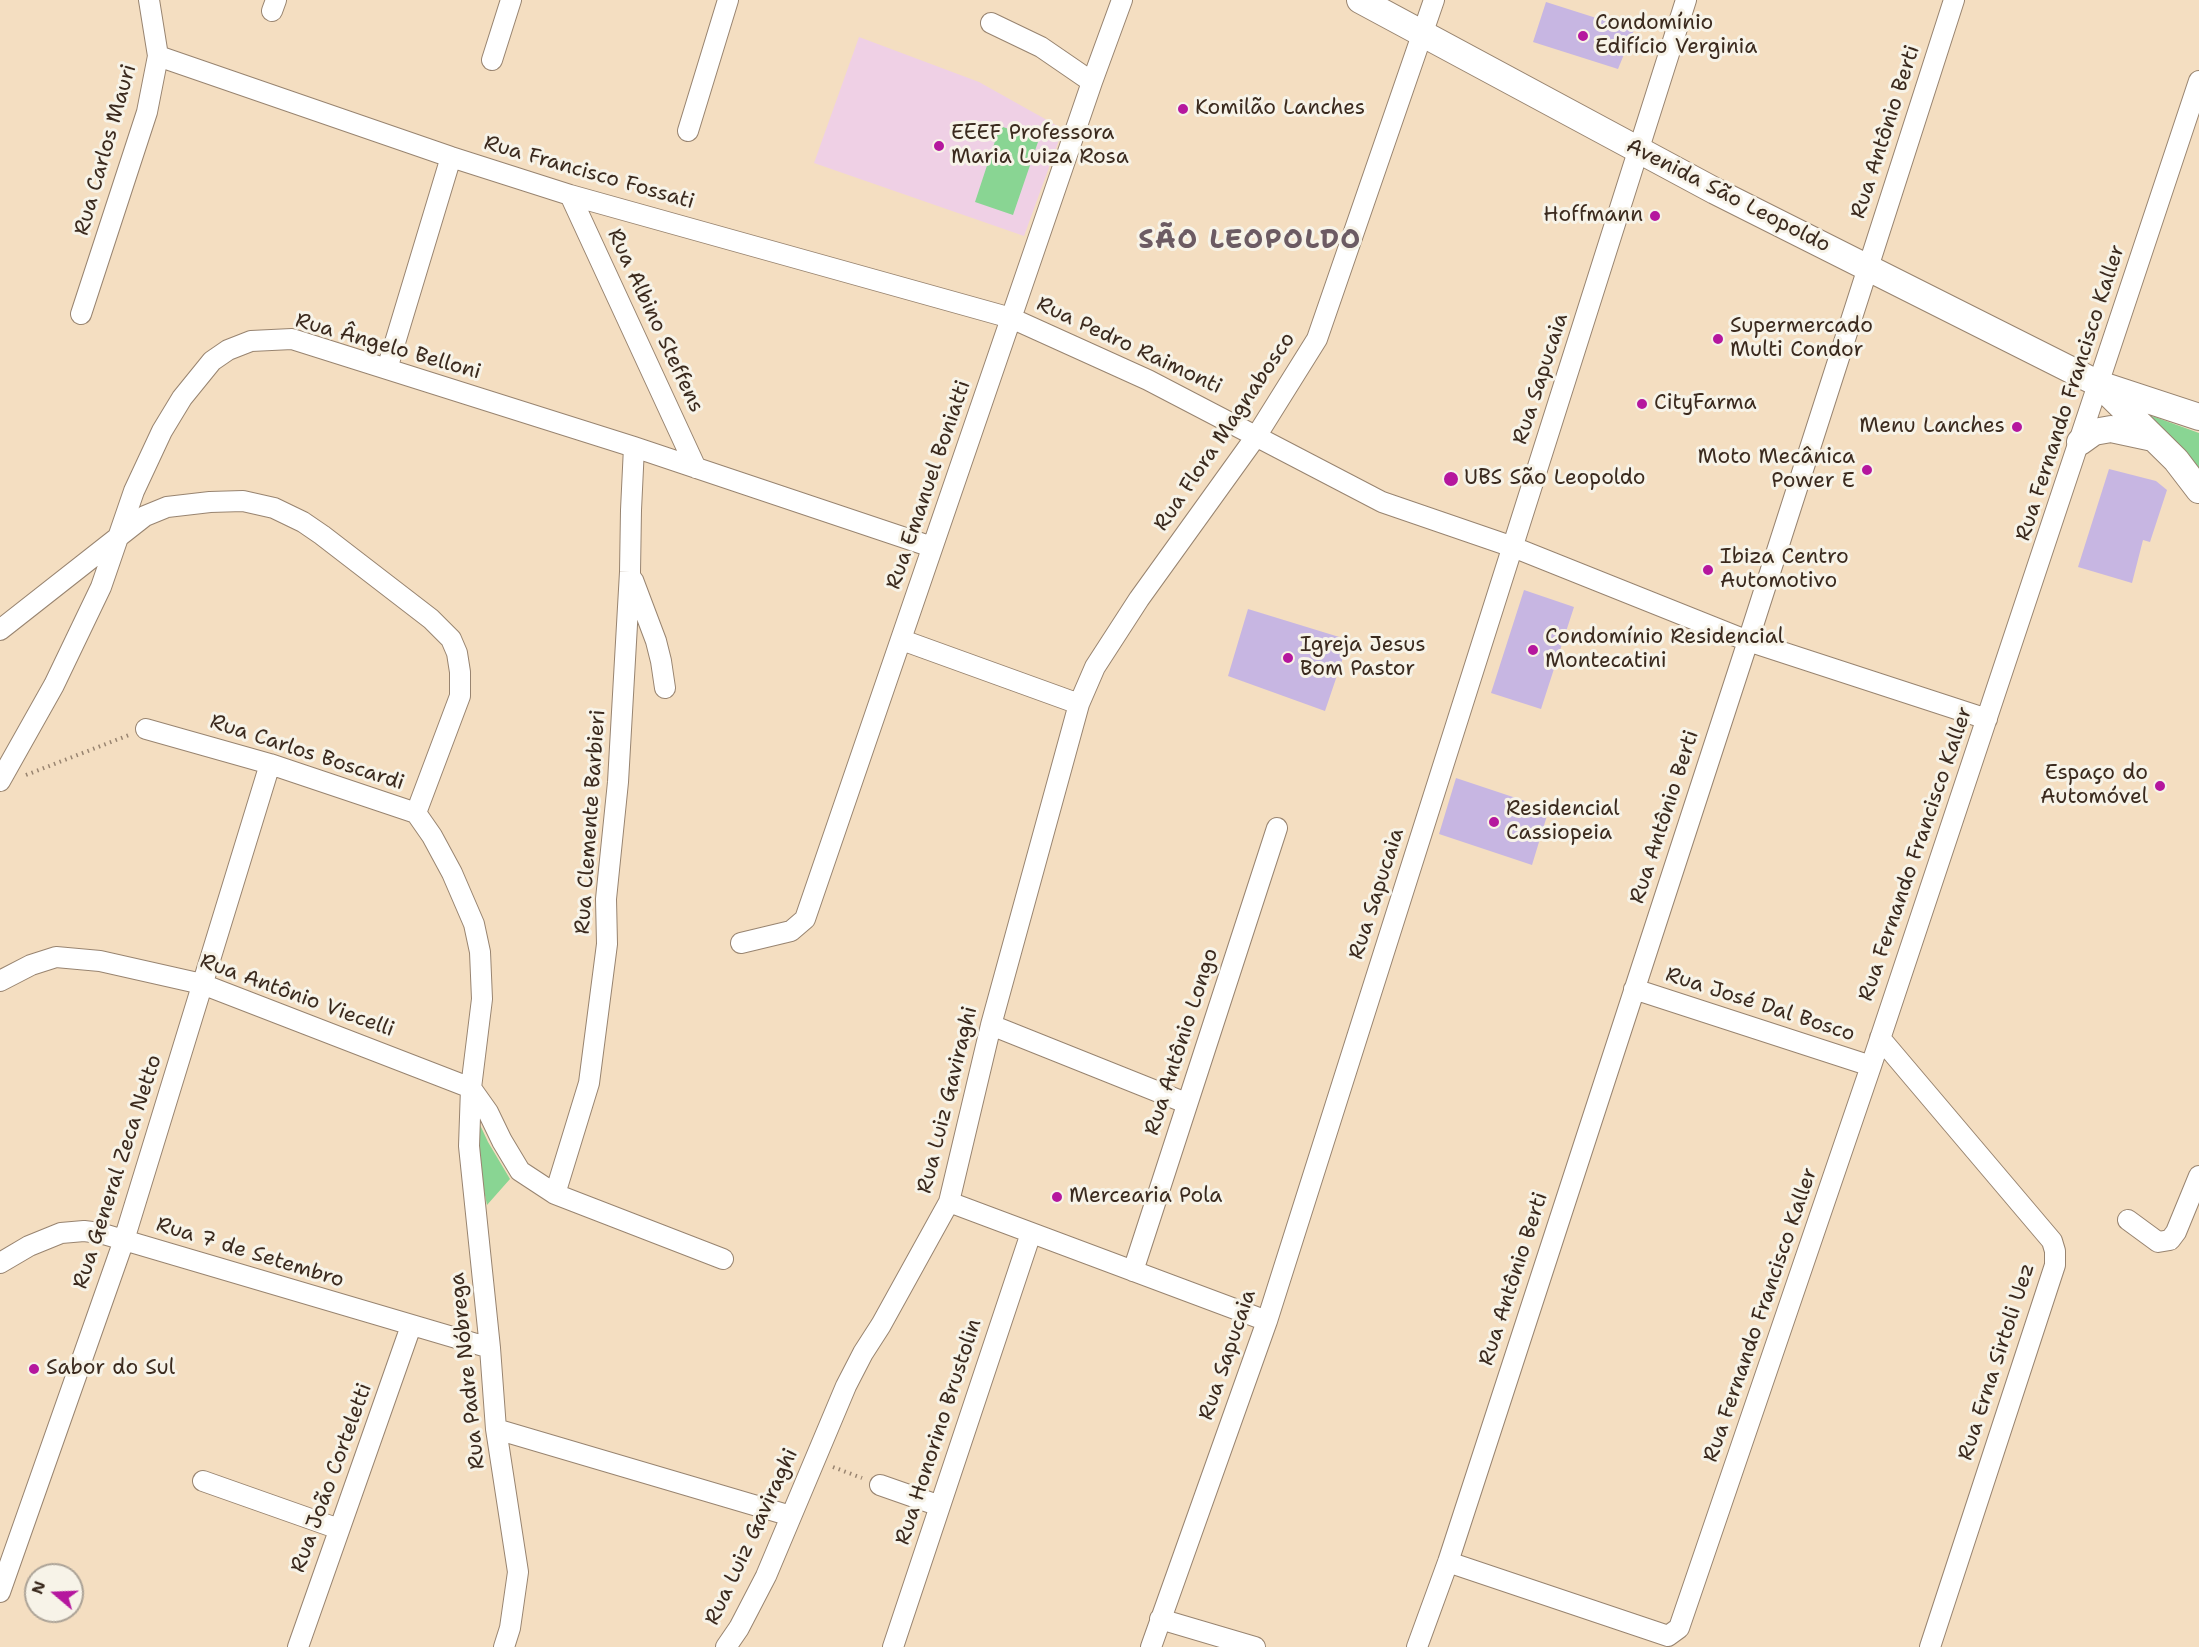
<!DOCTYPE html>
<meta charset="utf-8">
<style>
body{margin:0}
#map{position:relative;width:2199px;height:1647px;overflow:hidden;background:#f4dec1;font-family:"Shantell Sans",sans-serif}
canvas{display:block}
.north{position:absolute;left:24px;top:1563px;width:60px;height:60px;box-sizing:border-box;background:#f7f3e8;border:2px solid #aca397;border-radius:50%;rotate:289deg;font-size:16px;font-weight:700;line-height:24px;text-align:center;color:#3b2a1e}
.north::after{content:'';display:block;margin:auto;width:21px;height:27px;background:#b5179e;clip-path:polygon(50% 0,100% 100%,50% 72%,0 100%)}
</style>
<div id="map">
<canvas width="2199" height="1647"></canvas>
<div class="north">N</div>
</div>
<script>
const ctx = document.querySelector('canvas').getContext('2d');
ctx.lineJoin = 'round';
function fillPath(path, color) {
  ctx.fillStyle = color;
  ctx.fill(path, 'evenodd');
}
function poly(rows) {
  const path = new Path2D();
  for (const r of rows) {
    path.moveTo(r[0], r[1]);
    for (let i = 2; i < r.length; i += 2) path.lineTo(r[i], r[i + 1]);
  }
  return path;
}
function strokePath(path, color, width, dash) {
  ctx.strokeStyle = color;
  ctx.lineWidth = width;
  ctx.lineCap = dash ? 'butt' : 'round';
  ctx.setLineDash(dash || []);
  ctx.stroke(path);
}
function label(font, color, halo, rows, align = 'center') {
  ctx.font = font + ' "Shantell Sans",sans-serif';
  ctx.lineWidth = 6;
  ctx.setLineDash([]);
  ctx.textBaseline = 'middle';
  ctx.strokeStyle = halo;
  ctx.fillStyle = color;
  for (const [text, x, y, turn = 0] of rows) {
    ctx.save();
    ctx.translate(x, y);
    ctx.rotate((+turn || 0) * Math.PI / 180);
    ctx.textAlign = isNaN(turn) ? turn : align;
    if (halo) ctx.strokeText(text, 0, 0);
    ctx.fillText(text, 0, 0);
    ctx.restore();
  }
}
fillPath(poly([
 [859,37,979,82,1063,129,1024,236,814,163]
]), '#efd0e5');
fillPath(poly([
 [1000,126,1039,139,1013,215,975,202],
 [2144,413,2199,433,2199,469],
 [474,1112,488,1142,510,1179,487,1205,473,1137]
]), '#89d593');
fillPath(poly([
 [1546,2,1634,30,1618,69,1533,42],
 [2109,469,2156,481,2167,490,2150,542,2143,540,2132,583,2078,567],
 [1524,590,1574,607,1541,709,1491,693],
 [1248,609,1349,640,1325,711,1228,676],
 [1456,778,1549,809,1532,865,1439,834]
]), '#c7b6e2');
const minor = poly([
 [272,11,276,0],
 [991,23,1041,47,1092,82],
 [158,56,451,157,570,195,1011,318,1148,380,1382,502,1513,547,1748,641,1987,719],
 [492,60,511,0],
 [688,131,728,0],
 [570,195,696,468],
 [81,314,147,112,158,56,149,0],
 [387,369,451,157],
 [633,580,656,641,661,661,665,688],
 [0,630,145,516,167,507,210,502,243,501,274,508,303,522,322,535,431,619,451,639,457,653,460,672,460,696,416,813],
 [902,640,1079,704],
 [146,729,270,764,416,813,432,836,452,873,474,924,480,952,482,999,471,1088,469,1146,490,1348,496,1429,518,1572,510,1628,504,1647],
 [0,781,54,685,101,587,134,491,162,431,182,398,212,361,228,350,251,341,292,339,634,447,932,547],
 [741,943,791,931,805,919,1092,82,1122,0],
 [0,981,31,965,56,957,100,961,202,984,471,1088,488,1112,502,1141,520,1171,555,1194,723,1259],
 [1634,989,1871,1066],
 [991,1025,1186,1103],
 [1880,1038,2052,1241,2055,1251,2055,1265,1930,1647],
 [555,1194,589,1083,607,944,606,899,618,782,630,572,631,510,634,447],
 [949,1202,1267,1321],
 [2128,1220,2158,1242,2170,1240,2176,1232,2199,1176],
 [0,1263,29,1246,61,1233,84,1231,100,1233,490,1348],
 [1133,1271,1277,828],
 [496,1429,791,1516],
 [203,1481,339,1529],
 [880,1485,940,1506],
 [1448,1562,1668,1636,1679,1628,1871,1066,2199,81],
 [0,1592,124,1240,270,764],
 [1160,1619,1255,1647],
 [298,1647,411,1326],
 [726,1647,739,1628,766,1576,846,1386,863,1353,881,1325,949,1202,991,1025,1079,704,1095,667,1139,599,1257,435,1317,339,1434,0],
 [893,1647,1031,1233],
 [1151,1647,1267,1321,1686,0],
 [1417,1647,1448,1562,1748,641,1954,0]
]);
const major = poly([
 [1360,0,1715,191,2099,384,2199,417],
 [2104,389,2176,460,2199,490],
 [2080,442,2094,432,2111,429,2153,438]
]);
strokePath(minor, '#988470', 22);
strokePath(major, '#988470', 28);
strokePath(poly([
 [26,775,129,735],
 [833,1467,862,1478]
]), '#988470', 4, [1.5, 4.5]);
strokePath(minor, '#fff', 20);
strokePath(major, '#fff', 26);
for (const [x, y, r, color] of [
 [1583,36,6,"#b5179e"],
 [1183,109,6,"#b5179e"],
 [939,146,6,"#b5179e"],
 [1655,216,6,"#b5179e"],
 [1718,339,6,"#b5179e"],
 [1642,404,6,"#b5179e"],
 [2017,427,6,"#b5179e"],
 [1867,470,6,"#b5179e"],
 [1451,479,8,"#b5179e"],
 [1708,570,6,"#b5179e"],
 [1533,650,6,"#b5179e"],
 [1288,658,6,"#b5179e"],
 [2160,786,6,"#b5179e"],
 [1494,822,6,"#b5179e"],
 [1057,1197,6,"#b5179e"],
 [34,1369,6,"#b5179e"]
]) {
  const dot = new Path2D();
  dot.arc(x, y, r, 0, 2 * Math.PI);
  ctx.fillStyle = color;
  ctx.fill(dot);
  strokePath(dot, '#f7f3e8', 2);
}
label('21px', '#3b2a1e', '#f7f3e8', [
 ["Condomínio",1595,24],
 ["Edifício Verginia",1595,48],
 ["Komilão Lanches",1195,109],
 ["EEEF Professora",951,134],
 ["Maria Luiza Rosa",951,158],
 ["Hoffmann",1643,216,"right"],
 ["Supermercado",1730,327],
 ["Multi Condor",1730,351],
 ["CityFarma",1654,404],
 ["Menu Lanches",2005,427,"right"],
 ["Moto Mecânica",1855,458,"right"],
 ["Power E",1855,482,"right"],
 ["UBS São Leopoldo",1464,479],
 ["Ibiza Centro",1720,558],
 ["Automotivo",1720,582],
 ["Condomínio Residencial",1545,638],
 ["Montecatini",1545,662],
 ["Igreja Jesus",1300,646],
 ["Bom Pastor",1300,670],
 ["Espaço do",2148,774,"right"],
 ["Automóvel",2148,798,"right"],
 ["Residencial",1506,810],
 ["Cassiopeia",1506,834],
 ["Mercearia Pola",1069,1197],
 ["Sabor do Sul",46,1369]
], 'left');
label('21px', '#3b2a1e', '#f7f3e8', [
 ["Rua Antônio Berti",1886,132,-72],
 ["Rua Carlos Mauri",106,150,-74],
 ["Rua Francisco Fossati",589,173,16],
 ["Avenida São Leopoldo",1728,196,27],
 ["Rua Albino Steffens",655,321,65],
 ["Rua Pedro Raimonti",1129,346,25],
 ["Rua Ângelo Belloni",388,347,16],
 ["Rua Sapucaia",1541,379,-72],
 ["Rua Fernando Francisco Kaller",2071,393,-72],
 ["Rua Flora Magnabosco",1225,432,-56],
 ["Rua Emanuel Boniatti",929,485,-71],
 ["Rua Carlos Boscardi",307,753,18],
 ["Rua Antônio Berti",1665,817,-72],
 ["Rua Clemente Barbieri",591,822,-86],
 ["Rua Fernando Francisco Kaller",1916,854,-71],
 ["Rua Sapucaia",1377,894,-72],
 ["Rua Antônio Viecelli",297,996,20],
 ["Rua José Dal Bosco",1760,1005,18],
 ["Rua Antônio Longo",1182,1042,-72],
 ["Rua Luiz Gaviraghi",948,1100,-76],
 ["Rua General Zeca Netto",118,1172,-72],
 ["Rua 7 de Setembro",250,1253,17],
 ["Rua Antônio Berti",1514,1279,-72],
 ["Rua Fernando Francisco Kaller",1761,1315,-71],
 ["Rua Sapucaia",1228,1355,-71],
 ["Rua Erna Sirtoli Uez",1997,1362,-72],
 ["Rua Padre Nóbrega",468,1371,-96],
 ["Rua Honorino Brustolin",939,1432,-72],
 ["Rua João Corteletti",332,1478,-70],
 ["Rua Luiz Gaviraghi",752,1537,-65]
]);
ctx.letterSpacing = '1.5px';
label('bold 27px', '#6c5b63', '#f7f3e8', [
 ["SÃO LEOPOLDO",1250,241]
]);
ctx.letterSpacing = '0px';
</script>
